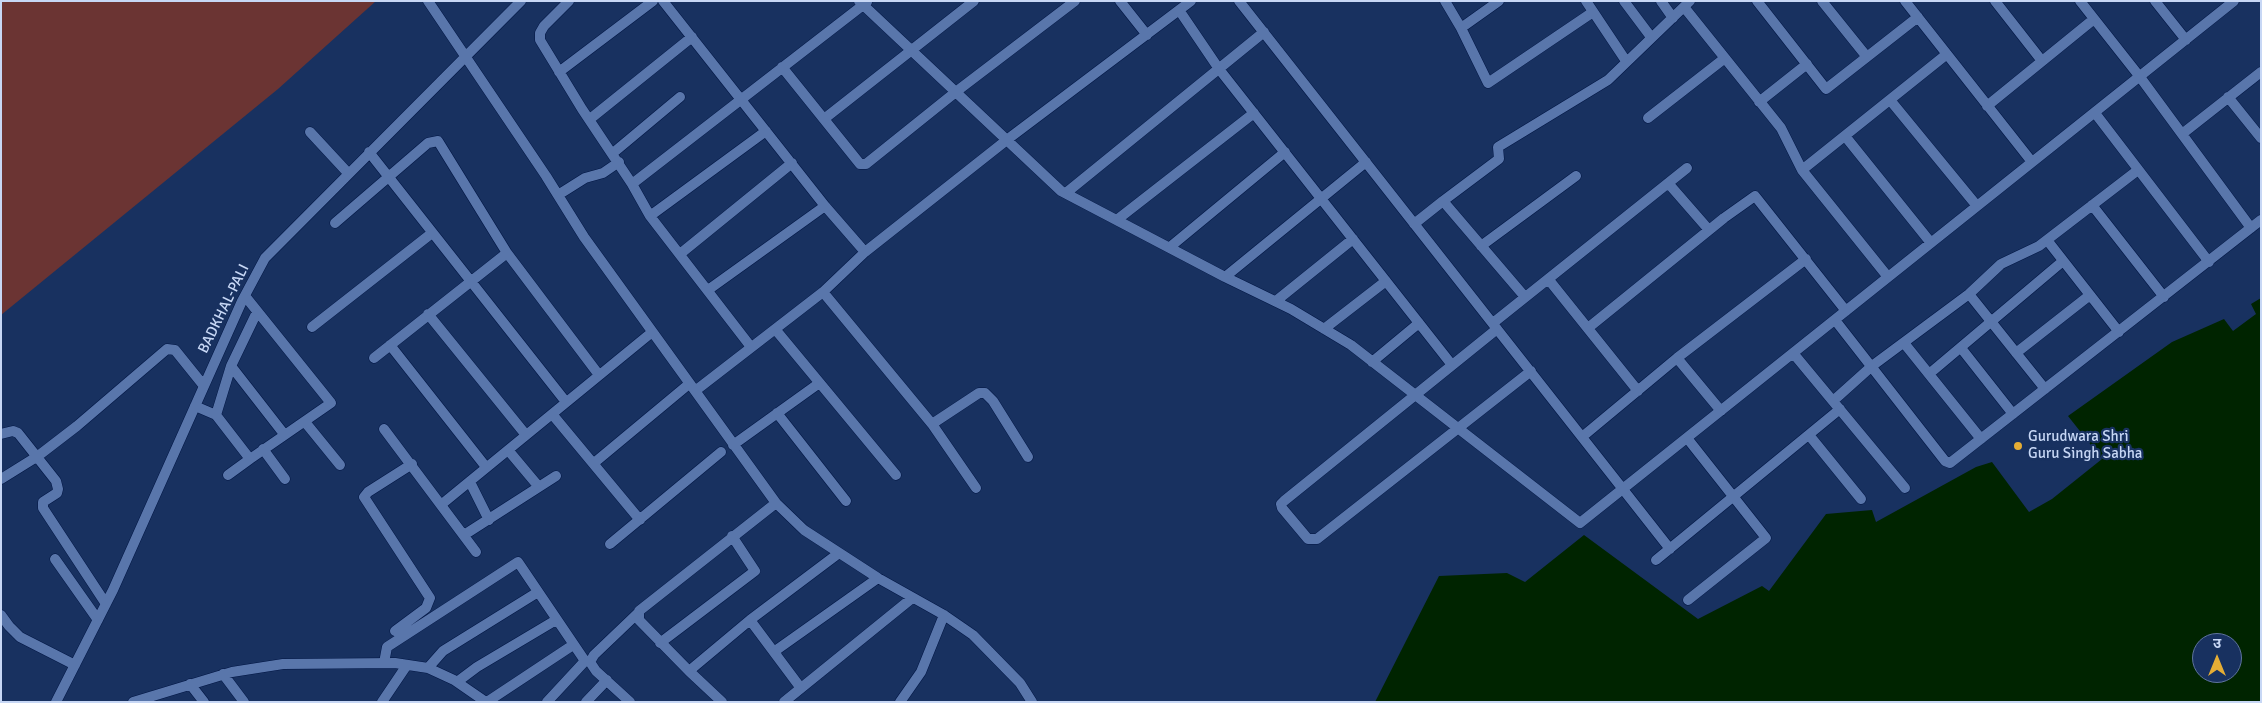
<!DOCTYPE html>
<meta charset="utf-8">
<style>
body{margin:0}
#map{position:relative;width:2262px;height:703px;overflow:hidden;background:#183160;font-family:Signika,"Noto Sans Devanagari",sans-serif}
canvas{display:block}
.frame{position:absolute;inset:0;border:2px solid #c7d7f5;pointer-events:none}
.north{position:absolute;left:2192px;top:633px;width:50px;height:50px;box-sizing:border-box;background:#183160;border:1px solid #5e739c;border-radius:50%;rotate:0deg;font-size:14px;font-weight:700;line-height:20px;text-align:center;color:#c7d7f5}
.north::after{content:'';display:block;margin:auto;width:18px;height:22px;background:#e5ad35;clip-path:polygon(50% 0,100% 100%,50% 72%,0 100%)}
</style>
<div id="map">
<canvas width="2262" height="703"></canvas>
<div class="frame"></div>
<div class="north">उ</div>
</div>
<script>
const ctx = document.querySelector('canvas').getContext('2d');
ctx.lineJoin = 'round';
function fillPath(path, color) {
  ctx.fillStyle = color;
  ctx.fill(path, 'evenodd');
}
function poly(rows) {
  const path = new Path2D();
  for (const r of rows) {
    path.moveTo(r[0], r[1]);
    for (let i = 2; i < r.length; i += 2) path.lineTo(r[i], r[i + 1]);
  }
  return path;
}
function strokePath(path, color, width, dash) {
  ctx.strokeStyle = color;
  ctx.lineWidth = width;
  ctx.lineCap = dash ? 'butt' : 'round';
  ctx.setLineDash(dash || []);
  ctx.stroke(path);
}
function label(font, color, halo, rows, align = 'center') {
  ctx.font = font + ' Signika,sans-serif';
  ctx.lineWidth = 4.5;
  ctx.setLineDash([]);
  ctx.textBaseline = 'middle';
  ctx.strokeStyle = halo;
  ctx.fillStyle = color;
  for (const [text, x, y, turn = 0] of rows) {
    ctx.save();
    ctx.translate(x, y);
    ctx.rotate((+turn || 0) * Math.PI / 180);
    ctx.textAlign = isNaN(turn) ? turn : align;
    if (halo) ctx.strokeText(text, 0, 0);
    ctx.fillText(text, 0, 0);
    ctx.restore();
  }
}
fillPath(poly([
 [1,1,376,1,278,89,1,315]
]), '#6b3433');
fillPath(poly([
 [2261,298,2261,702,1375,702,1439,576,1507,573,1525,582,1584,535,1698,619,1762,586,1769,591,1826,514,1872,510,1876,522,1976,467,1992,462,2029,512,2052,499,2102,459,2068,416,2172,342,2224,319,2233,331,2256,314,2251,304],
 [2202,643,2232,643,2232,673,2202,673]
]), '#002400');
const minor = poly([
 [428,1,546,176,584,237,776,503,804,530,878,578,944,615,973,635,1020,683,1032,702],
 [569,1,544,26,540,33,540,40,582,109,632,184,650,216,751,347],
 [663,1,825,206,865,252],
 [859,1,1061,191,1225,277,1291,309,1351,345,1580,523,2234,1],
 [1120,1,1147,35],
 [1239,1,1670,549],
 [1445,1,1461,28],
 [1499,1,1461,28,1488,83,1593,12],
 [1586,1,1626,61],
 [1624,1,1651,37],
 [1661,1,1673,18],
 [1757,1,1826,89,1918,17],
 [1822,1,1867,57],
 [1905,1,2032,162],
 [1995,1,2042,61],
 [2080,1,2140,77,2251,228],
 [2155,1,2186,40],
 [1684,7,1781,128,1802,170,1888,277],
 [1179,10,1219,69,1452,365],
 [782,67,860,164,866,164,957,91,1075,1],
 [559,72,653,1],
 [2228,97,2261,138],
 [1890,100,1977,206],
 [1759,102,1807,64],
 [1987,106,2094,19],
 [2095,113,2209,262],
 [1648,118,1725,58],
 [590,119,692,37],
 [824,119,974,1],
 [310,132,348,173],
 [2182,134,2261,72],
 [1845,136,1931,243],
 [369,152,566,402],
 [613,153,680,97],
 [1802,170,1947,54],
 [1668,183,1709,230],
 [632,184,867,2],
 [1066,193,1264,32],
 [558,195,585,178,603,173,619,162],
 [1443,201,1499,159,1498,147,1608,80,1690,1],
 [2092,205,2164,297],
 [650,216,766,131],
 [1118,219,1254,113],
 [335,223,428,143,438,141,507,253,599,375],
 [1414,224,1443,201,1525,297],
 [2047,240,2119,332],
 [1481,246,1576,176],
 [1170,247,1285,152],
 [680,254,792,163],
 [1225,277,1366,162],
 [1549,280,1638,391],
 [708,290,825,206],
 [823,292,932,424,976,488],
 [1969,294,2045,389],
 [1276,301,1353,239],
 [257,312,231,366,284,434],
 [428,314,526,435],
 [1835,320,1945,461,1950,463,2261,220],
 [1493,323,1687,168],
 [312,327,432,233],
 [1588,328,1724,218,1755,196,1846,311],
 [775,329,896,475],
 [1324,329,1386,281],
 [1497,329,1284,501,1281,504,1282,508,1308,539,1317,539,1531,371],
 [1904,343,1981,439],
 [390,345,486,467],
 [1961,348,2013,414],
 [1793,353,1905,488],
 [2016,353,2090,295],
 [374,358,507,253],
 [1677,358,1721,411],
 [1372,362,1419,323],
 [231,366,216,415,250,459,331,403,245,296],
 [1929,374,2063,261],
 [695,391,823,292,865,252,1008,139,1191,1],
 [1833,401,1872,366,1969,294,2001,264,2039,246,2138,170],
 [195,406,216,415],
 [777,413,846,501],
 [552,414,640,520],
 [305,422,340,465],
 [932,424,979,393,985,393,993,401,1028,457],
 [384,429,476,552],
 [1,434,13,431,18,433,56,481,58,489,57,493,43,502,43,508,106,604],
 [1809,435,1861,499],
 [1582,437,1677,358,1806,259],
 [1687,438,1766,538,1688,600],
 [733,445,818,384],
 [263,449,285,479],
 [508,450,539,487],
 [594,463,689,384],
 [228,475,250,459],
 [1,479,38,456,77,426,167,349,175,350,204,386],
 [470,482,489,520],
 [442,504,651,333],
 [464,535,556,476],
 [610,544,721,452],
 [55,559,98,620],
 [1656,560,1840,409],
 [1,615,9,626,20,637,75,665],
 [750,620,800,687],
 [395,631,426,608,430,598,364,497,368,492,412,464],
 [660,643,755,571,732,536],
 [775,651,878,578],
 [384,663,387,647,518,562,585,661,547,702],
 [428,668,443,651,538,592],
 [689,671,639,620,639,611,776,503],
 [223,674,244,702],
 [457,682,477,667,556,620],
 [190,684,204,702],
 [56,702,113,590,242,301,265,258,521,1],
 [133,702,232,672,283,664,395,663,428,668,454,680,486,702],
 [382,702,407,665],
 [487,702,573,645],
 [586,702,607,680],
 [630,702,596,671,590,662,594,655,638,613],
 [722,702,689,671,750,620,839,553],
 [784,702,911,599],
 [900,702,921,672,944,615]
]);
strokePath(minor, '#021644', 11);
strokePath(minor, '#5976ab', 10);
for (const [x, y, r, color] of [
 [2018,446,5,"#e5ad35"]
]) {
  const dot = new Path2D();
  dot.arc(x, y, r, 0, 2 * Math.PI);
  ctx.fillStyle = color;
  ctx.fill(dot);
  strokePath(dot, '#183160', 2);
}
label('15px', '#c7d7f5', '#183160', [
 ["BADKHAL-PALI",224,309,-64]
]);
label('15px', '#c7d7f5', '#183160', [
 ["Gurudwara Shri",2028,437],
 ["Guru Singh Sabha",2028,454]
], 'left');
</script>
